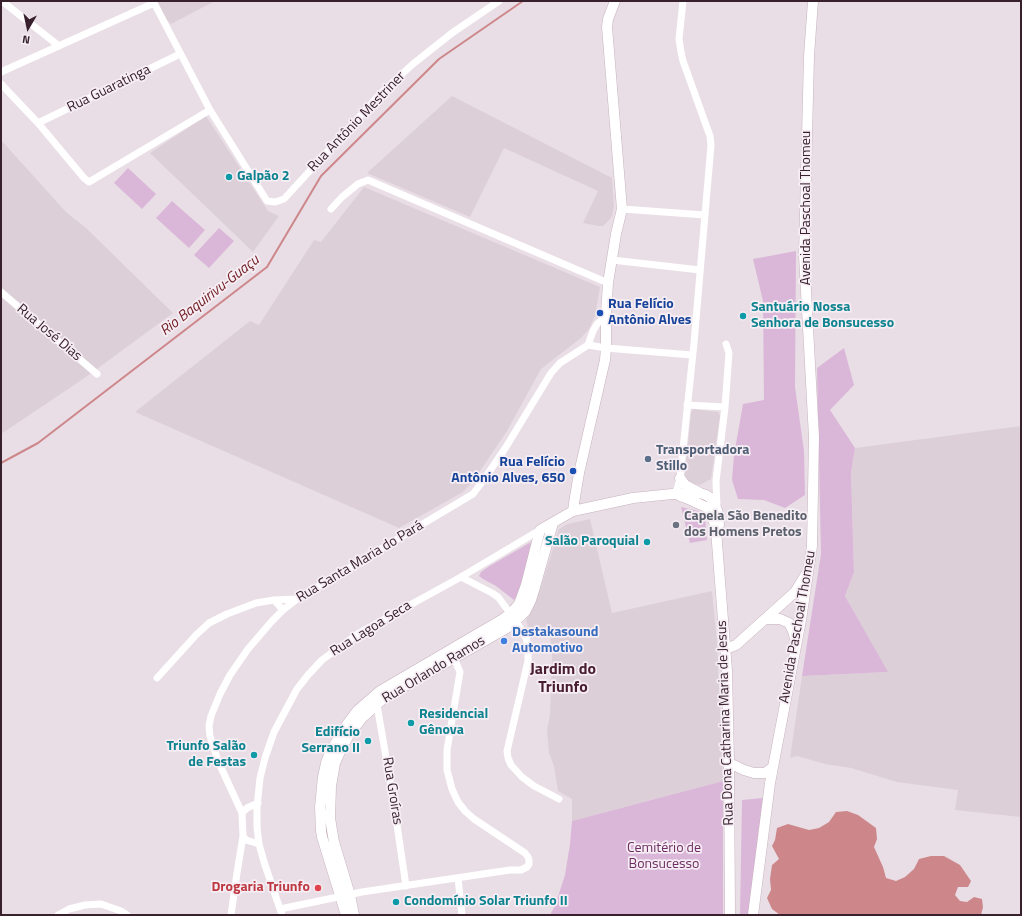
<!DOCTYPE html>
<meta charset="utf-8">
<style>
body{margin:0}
#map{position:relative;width:1022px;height:916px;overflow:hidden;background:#e9dee5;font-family:"Titillium Web",sans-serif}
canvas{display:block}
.frame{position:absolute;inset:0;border:2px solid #38202c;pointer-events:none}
.north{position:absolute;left:8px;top:8px;width:40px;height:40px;-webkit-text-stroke:3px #f6eef4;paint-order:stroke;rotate:189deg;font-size:11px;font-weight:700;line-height:16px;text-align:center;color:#38202c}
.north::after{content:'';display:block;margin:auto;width:14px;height:18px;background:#38202c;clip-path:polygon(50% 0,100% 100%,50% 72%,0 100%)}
</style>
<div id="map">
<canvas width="1022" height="916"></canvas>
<div class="frame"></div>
<div class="north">N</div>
</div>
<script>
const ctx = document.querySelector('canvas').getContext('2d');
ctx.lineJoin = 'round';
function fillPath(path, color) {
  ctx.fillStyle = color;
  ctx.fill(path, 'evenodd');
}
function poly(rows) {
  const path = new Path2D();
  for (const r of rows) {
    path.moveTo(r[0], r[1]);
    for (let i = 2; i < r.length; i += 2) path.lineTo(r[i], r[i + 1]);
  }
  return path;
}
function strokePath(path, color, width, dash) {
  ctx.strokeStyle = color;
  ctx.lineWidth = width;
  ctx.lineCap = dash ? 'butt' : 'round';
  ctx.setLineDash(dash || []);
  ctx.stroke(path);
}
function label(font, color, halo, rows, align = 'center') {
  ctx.font = font + ' "Titillium Web",sans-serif';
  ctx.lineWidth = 3.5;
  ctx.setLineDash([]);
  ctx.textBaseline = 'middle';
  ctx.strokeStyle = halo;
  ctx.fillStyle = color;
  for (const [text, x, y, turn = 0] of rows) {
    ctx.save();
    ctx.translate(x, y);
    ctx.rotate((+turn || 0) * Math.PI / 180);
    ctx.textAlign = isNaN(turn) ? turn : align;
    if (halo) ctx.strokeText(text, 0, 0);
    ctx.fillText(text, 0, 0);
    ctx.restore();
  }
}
fillPath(poly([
 [157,1,215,1,171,24,167,20],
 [452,96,612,178,614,206,612,216,609,220,603,226,598,226,583,223,598,191,504,148,470,217,367,173],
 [206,116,268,211,279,216,253,252,150,153],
 [1,140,66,212,86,228,173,313,86,377,1,434],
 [364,187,600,287,595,316,589,329,581,338,541,369,507,431,474,480,463,492,399,528,135,412,250,321,259,325,314,240,321,242],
 [693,409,718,412,719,413,720,416,711,479,700,485,692,484,686,480,685,474,691,413],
 [1021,426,1021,817,955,810,958,790,897,782,851,768,825,764,797,756,790,758,802,676,887,672,845,596,854,572,851,473,855,448],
 [590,519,612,613,712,591,717,642,723,781,572,821,572,799,558,791,554,766,549,753,547,730,550,715,552,658,551,643,548,627,542,628,528,627,526,619,541,587,559,529,567,524]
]), '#ddcfd8');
fillPath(poly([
 [128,168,156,194,142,209,114,183],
 [172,201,205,230,189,248,156,218],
 [219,228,234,241,209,268,194,255],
 [796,251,795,387,804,451,805,495,785,508,764,500,738,499,732,480,734,455,743,404,764,400,763,301,753,259],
 [844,348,854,385,830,410,855,448,851,473,854,572,845,596,888,672,802,676,821,554,817,368],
 [681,507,698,511,705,516,707,540,690,543],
 [531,542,528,561,522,584,517,596,514,600,496,586,483,579,479,576,481,572,488,567],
 [723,781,723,915,550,915,555,906,565,875,570,844,572,821],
 [763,798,750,915,740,915,742,800]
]), '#dab7d8');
fillPath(poly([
 [847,811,858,815,876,828,877,839,874,847,883,867,886,878,896,881,905,877,914,869,919,859,931,856,944,856,960,865,971,881,968,887,958,887,955,895,960,901,967,902,974,897,982,899,983,907,981,915,780,915,772,909,767,898,771,890,770,879,772,865,779,859,772,846,775,840,777,828,788,824,809,830,819,828,829,822,836,812]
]), '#cd878b');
strokePath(poly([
 [1,463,38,443,267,267,321,176,439,59,523,1]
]), '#cd878b', 2);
const secondary = poly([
 [680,478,685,485,700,493],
 [680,496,686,498,706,507,712,514,716,530,727,671,729,763,730,915],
 [573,511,574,503,579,473,605,360,606,348,606,314,608,283,616,234,622,209,607,27,608,19,615,1],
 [766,619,780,619,789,623,793,631,796,641],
 [725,649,736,645,795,592,806,574],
 [729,763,744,770,754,773,765,773,773,767],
 [346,915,322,837,321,831,320,807,323,777,326,763,330,752,348,723,357,711,380,691,503,619,511,613,519,604,522,596,526,585,540,530,573,511,633,498,672,494,700,493,706,495,711,498,717,510,719,525,716,530],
 [354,915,350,895,334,842,330,818,331,786,335,763,339,754,350,733,355,727,363,717,384,698,507,628,525,612,531,600,535,587,553,523],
 [753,915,770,783,801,620,812,546,814,437,804,255,809,56,813,1]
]);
strokePath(secondary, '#c8b2bf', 11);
strokePath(poly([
 [2,1,59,46],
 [153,1,210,110,267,201,275,202,284,199,381,93,413,64,452,33,499,1],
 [1,72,154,3],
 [1,84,38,123,84,178,89,182,210,110],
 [38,123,180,54],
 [331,209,342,197,358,184,368,180,608,283],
 [622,209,705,215],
 [612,260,700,270],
 [1,292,97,374],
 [588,345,606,348,692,355],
 [687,405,725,407],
 [672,494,677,490,680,478,694,343,711,145,710,136,706,125,683,61,681,52,679,39,683,1],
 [717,508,716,481,725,407,729,353,726,344],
 [461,577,492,593,498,597,516,621,526,638,528,645,528,661,507,751,508,758,511,765,522,777,534,786,559,799],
 [283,610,274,600,297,599],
 [157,678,196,635,209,623,227,614,256,603,274,600],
 [375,701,377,705,393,798,406,886],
 [258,803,247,808,242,813,243,836,246,840,259,844],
 [242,813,218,761,210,736,209,726,211,716,220,694,230,675,248,649,272,621,283,610,297,599,473,494,485,478,506,447,551,373,560,363,588,345,593,331,597,324,606,316],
 [458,878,462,915],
 [280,909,362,892,510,870,521,870,527,867,529,864,529,860,528,857,525,853,474,819,465,811,458,802,452,789,447,770,447,750,460,672,454,658],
 [58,915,69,909,85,905,101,904,121,911,127,915],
 [231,915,237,873,243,836],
 [282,915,264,862,259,844,257,827,257,807,260,778,265,758,274,732,297,689,308,675,322,660,359,633,461,577,540,530]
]), '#fff', 7);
strokePath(secondary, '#fff', 10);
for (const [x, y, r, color] of [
 [229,177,4,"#0f9aa8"],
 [600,313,4,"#1a4fb4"],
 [743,316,4,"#0f9aa8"],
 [648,459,4,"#5c6f8a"],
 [573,471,4,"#1a4fb4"],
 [676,525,4,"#6b7280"],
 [647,542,4,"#0f9aa8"],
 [504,641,4,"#3f7fe0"],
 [411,723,4,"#0f9aa8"],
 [368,741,4,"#0f9aa8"],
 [254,755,4,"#0f9aa8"],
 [318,888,4,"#e0444e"],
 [396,902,4,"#0f9aa8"]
]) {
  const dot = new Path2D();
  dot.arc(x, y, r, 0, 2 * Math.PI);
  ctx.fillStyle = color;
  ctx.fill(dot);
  strokePath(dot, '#f6eef4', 1.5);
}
label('14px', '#38202c', '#f6eef4', [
 ["Rua Guaratinga",109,89,-26],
 ["Rua Antônio Mestriner",357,122,-46],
 ["Avenida Paschoal Thomeu",807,208,-90],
 ["Rua José Dias",49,333,40],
 ["Rua Santa Maria do Pará",360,562,-31],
 ["Avenida Paschoal Thomeu",798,627,-80],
 ["Rua Lagoa Seca",371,629,-32],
 ["Rua Orlando Ramos",434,670,-31],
 ["Rua Dona Catharina Maria de Jesus",726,723,-92],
 ["Rua Groíras",392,791,81]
]);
label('bold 14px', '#0d838f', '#f6eef4', [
 ["Galpão 2",237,177],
 ["Santuário Nossa",751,308],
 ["Senhora de Bonsucesso",751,324],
 ["Salão Paroquial",639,542,"right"],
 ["Residencial",419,715],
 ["Gênova",419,731],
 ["Edifício",360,733,"right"],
 ["Serrano II",360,749,"right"],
 ["Triunfo Salão",246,747,"right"],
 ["de Festas",246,763,"right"],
 ["Condomínio Solar Triunfo II",404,902]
], 'left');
label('bold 14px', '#164399', '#f6eef4', [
 ["Rua Felício",608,305],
 ["Antônio Alves",608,321],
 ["Rua Felício",565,463,"right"],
 ["Antônio Alves, 650",565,479,"right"]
], 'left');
label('bold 14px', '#4e5e75', '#f6eef4', [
 ["Transportadora",656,451],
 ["Stillo",656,467]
], 'left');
label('bold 14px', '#5b616d', '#f6eef4', [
 ["Capela São Benedito",684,517],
 ["dos Homens Pretos",684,533]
], 'left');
label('bold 14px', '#366cbe', '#f6eef4', [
 ["Destakasound",512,633],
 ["Automotivo",512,649]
], 'left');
label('14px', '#6d2c62', '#f6eef4', [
 ["Cemitério de",664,849],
 ["Bonsucesso",664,865]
]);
label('bold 14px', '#be3a42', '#f6eef4', [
 ["Drogaria Triunfo",310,888]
], 'right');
label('italic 15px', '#711d22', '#f6eef4', [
 ["Rio Baquirivu-Guaçu",210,296,-38]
]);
label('bold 16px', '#491d31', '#f6eef4', [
 ["Jardim do",563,670],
 ["Triunfo",563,688]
]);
</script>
